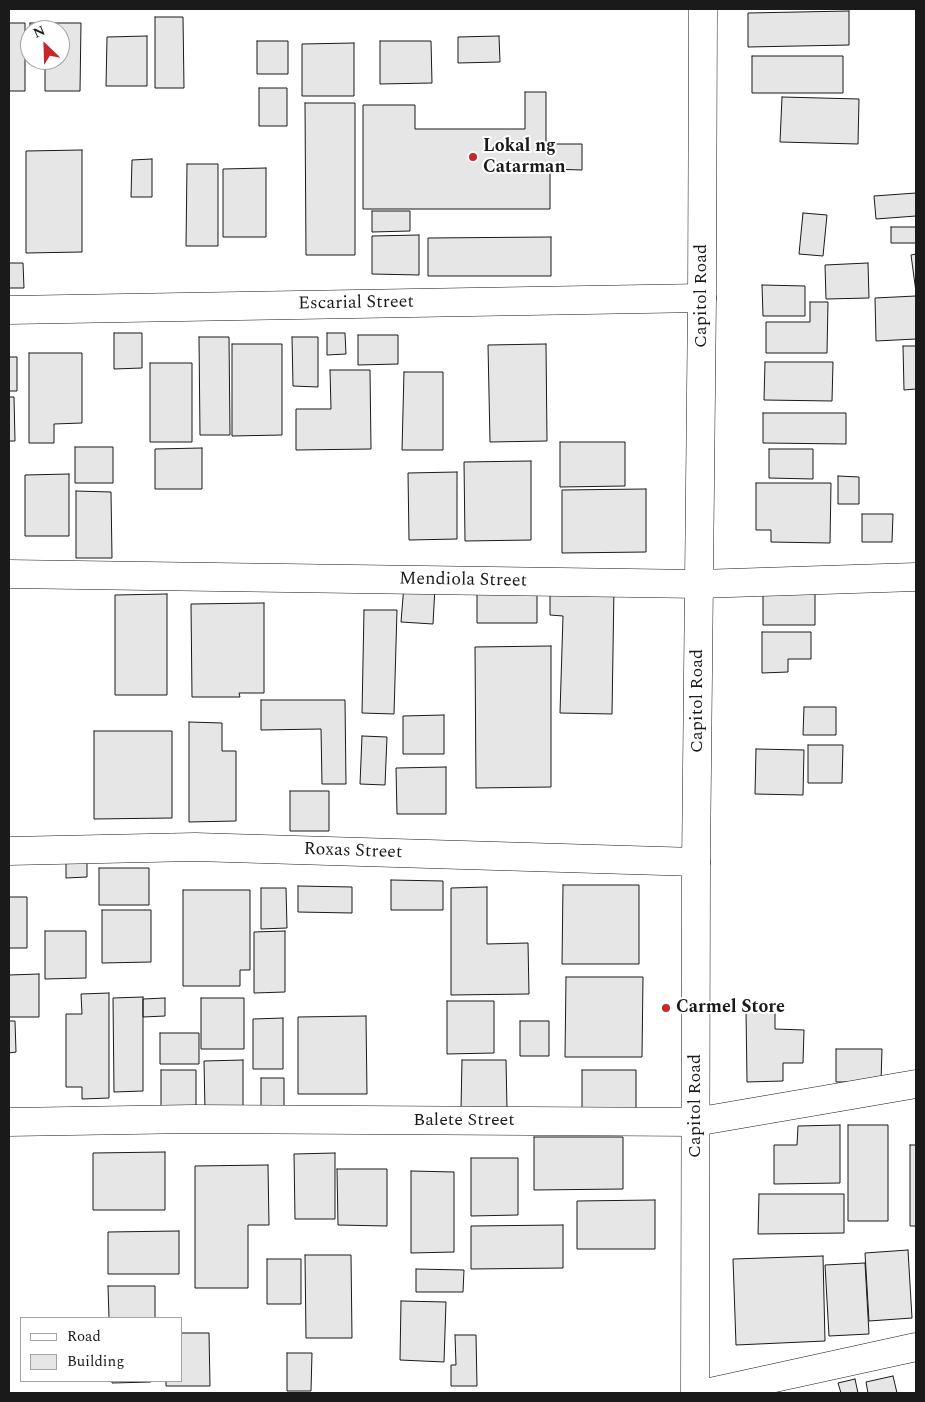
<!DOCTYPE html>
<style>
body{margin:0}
#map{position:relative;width:925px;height:1402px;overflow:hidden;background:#fff;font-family:Spectral,serif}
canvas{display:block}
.frame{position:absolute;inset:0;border:10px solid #1a1a1a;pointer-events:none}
.legend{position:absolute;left:20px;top:1317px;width:162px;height:65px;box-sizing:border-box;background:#fff;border:1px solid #a3a3a3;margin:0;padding:6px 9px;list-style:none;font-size:15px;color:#1a1a1a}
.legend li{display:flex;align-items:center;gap:10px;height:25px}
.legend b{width:25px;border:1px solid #a3a3a3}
.north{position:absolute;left:20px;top:20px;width:50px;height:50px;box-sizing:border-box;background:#fff;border:1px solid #a3a3a3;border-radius:50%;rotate:336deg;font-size:14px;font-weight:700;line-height:20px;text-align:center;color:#1a1a1a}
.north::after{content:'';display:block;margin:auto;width:18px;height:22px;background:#c62828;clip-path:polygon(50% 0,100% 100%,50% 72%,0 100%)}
</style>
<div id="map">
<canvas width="925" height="1402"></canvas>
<div class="frame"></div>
<ul class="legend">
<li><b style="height:6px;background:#fff"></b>Road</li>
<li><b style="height:14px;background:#e6e6e6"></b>Building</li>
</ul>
<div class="north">N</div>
</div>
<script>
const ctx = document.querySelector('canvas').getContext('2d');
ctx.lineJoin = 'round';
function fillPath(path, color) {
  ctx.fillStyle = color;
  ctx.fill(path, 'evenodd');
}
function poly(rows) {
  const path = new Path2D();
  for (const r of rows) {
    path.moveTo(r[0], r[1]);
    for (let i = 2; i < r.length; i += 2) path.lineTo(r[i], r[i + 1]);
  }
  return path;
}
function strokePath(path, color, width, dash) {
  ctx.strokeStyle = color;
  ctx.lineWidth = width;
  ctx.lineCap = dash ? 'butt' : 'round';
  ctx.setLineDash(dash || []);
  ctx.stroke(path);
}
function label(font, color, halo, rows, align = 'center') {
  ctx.font = font + ' Spectral,serif';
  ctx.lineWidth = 4;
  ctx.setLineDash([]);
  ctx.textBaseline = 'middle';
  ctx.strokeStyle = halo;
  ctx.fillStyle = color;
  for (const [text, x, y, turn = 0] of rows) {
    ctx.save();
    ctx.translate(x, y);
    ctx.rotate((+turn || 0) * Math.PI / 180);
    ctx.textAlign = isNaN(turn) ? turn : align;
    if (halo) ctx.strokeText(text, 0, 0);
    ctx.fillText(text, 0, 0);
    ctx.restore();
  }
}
const building = poly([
 [849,11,849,45,748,47,748,13,849,11],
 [155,17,183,17,184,88,155,88,155,17],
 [9,23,25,23,25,91,9,91,9,23],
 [30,23,81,23,80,91,45,91,45,61,30,62,30,23],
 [30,30,60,30,60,60,30,60,30,30],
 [147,36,147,86,106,86,107,37,147,36],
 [499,36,500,62,458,63,458,37,499,36],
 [257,41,288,41,288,74,257,74,257,41],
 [380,41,431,41,432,83,380,84,380,41],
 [354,43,354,96,302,96,302,44,354,43],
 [752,56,843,56,843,93,752,93,752,56],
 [259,88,287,88,287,126,259,126,259,88],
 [525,92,546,92,546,144,582,144,582,170,550,169,550,209,363,209,363,105,415,105,415,129,525,129,525,92],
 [782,97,859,99,858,144,780,142,782,97],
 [305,103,355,103,355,255,306,255,305,103],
 [82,150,82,252,26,253,26,151,82,150],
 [152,159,152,197,131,197,132,160,152,159],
 [187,164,218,164,218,246,186,246,187,164],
 [266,168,266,237,223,237,223,169,266,168],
 [916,193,916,216,876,219,874,196,916,193],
 [372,211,410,211,410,231,372,232,372,211],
 [803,213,827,215,823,256,799,254,803,213],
 [891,227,916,227,916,243,891,243,891,227],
 [419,235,419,275,372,274,372,236,419,235],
 [551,237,551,276,428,276,428,238,551,237],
 [916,254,916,292,911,255,916,254],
 [9,263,23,263,24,288,9,288,9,263],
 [868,263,869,298,826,299,825,265,868,263],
 [762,285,805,286,805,316,763,316,762,285],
 [916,296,916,339,876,341,875,298,916,296],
 [810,302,828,302,827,353,766,353,766,322,810,322,810,302],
 [114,333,142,333,142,368,114,369,114,333],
 [327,333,345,333,346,354,327,355,327,333],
 [358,335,398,335,398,364,358,365,358,335],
 [199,337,229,337,230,435,200,435,199,337],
 [292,337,318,337,318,387,293,386,292,337],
 [232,344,282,344,282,435,232,436,232,344],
 [546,344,547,441,490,442,488,345,546,344],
 [903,346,916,346,916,389,904,390,903,346],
 [29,353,82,353,82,423,54,424,54,443,29,443,29,353],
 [9,357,17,357,17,391,9,391,9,357],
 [765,362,833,362,832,401,764,400,765,362],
 [150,363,192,363,192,442,150,442,150,363],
 [330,370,370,370,371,449,296,450,296,409,331,409,330,370],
 [404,372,443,372,443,450,402,450,404,372],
 [9,397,14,397,15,441,9,441,9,397],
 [763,413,846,413,846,444,763,443,763,413],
 [560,442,625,442,625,486,560,487,560,442],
 [75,447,113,447,113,483,75,483,75,447],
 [202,448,202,489,155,489,155,449,202,448],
 [769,449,813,449,813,479,769,478,769,449],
 [531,461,531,540,465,541,464,462,531,461],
 [457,472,457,539,409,540,408,473,457,472],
 [69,474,69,536,25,536,25,475,69,474],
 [838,476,859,477,859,504,838,504,838,476],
 [756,483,831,483,830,543,771,542,771,530,756,530,756,483],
 [646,489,646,552,562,553,562,490,646,489],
 [76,491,111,492,112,558,76,558,76,491],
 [862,514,893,514,892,542,862,542,862,514],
 [404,585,435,587,433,624,401,622,404,585],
 [550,586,614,587,612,714,560,713,563,616,550,615,550,586],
 [763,588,815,588,815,625,763,625,763,588],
 [537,589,537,623,477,623,477,590,537,589],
 [167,594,167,695,115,695,115,595,167,594],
 [264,603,264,693,239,693,240,697,192,697,191,604,264,603],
 [364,610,397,610,394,714,362,713,364,610],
 [762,632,811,632,811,659,788,659,788,672,762,673,762,632],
 [551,646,551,787,476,788,475,647,551,646],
 [261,700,345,700,346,784,322,784,321,729,261,730,261,700],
 [804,707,836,707,836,735,803,735,804,707],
 [444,715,444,754,403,754,403,716,444,715],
 [189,722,222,723,222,751,236,751,236,821,189,822,189,722],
 [94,731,172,731,172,818,94,819,94,731],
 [362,736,387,737,385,785,360,784,362,736],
 [808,745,843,745,842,783,808,783,808,745],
 [756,749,804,750,803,795,755,794,756,749],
 [446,767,446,814,397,814,396,768,446,767],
 [290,791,329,791,329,831,290,831,290,791],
 [66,851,87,851,87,877,66,878,66,851],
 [99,868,149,868,149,905,99,905,99,868],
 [391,880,443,881,443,910,391,910,391,880],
 [563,885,639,885,639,964,562,964,563,885],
 [298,886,352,887,352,913,298,912,298,886],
 [487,887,487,944,528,943,529,994,451,995,451,888,487,887],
 [261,888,286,888,287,928,261,929,261,888],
 [183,890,250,890,250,970,240,970,240,986,183,986,183,890],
 [9,897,27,897,27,948,9,948,9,897],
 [102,910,151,910,151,962,102,963,102,910],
 [45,931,86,931,86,978,45,979,45,931],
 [285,931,285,992,254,993,254,932,285,931],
 [39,974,39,1017,9,1017,9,975,39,974],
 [566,977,643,977,642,1057,565,1057,566,977],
 [109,993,109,1098,82,1099,82,1087,66,1087,66,1014,82,1014,81,994,109,993],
 [143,997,143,1091,114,1092,113,998,143,997],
 [165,998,165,1016,143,1017,143,999,165,998],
 [201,998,244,998,244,1049,201,1049,201,998],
 [447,1001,494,1001,494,1053,447,1054,447,1001],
 [746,1010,775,1010,775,1029,804,1030,803,1063,783,1063,783,1081,747,1082,746,1010],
 [366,1016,367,1094,298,1094,298,1017,366,1016],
 [283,1018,283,1069,253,1069,253,1019,283,1018],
 [9,1021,15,1021,16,1052,9,1053,9,1021],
 [520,1021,549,1021,549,1056,520,1056,520,1021],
 [160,1033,199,1033,199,1064,160,1064,160,1033],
 [836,1049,882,1049,881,1082,836,1082,836,1049],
 [243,1060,243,1111,205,1111,204,1061,243,1060],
 [462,1060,506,1060,507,1109,461,1109,462,1060],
 [161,1070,196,1070,196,1107,161,1108,161,1070],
 [582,1070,636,1070,636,1112,582,1113,582,1070],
 [261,1078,284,1078,284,1107,261,1107,261,1078],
 [840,1125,840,1183,774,1184,774,1145,797,1145,798,1126,840,1125],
 [848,1125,888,1125,888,1221,848,1221,848,1125],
 [534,1137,623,1137,623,1189,534,1190,534,1137],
 [910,1145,916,1145,916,1226,910,1226,910,1145],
 [165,1152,165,1210,93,1210,93,1153,165,1152],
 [335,1153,335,1219,295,1219,294,1154,335,1153],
 [471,1158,518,1158,518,1215,471,1216,471,1158],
 [268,1165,269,1225,248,1225,248,1288,195,1288,195,1166,268,1165],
 [337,1169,387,1169,387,1226,338,1225,337,1169],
 [411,1171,454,1172,454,1252,411,1253,411,1171],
 [759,1194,844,1194,844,1233,758,1234,759,1194],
 [655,1200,655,1249,577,1249,577,1201,655,1200],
 [563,1225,563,1268,471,1269,471,1226,563,1225],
 [179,1231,179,1274,108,1274,108,1232,179,1231],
 [908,1250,912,1318,869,1321,865,1253,908,1250],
 [305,1255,351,1255,352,1338,306,1338,305,1255],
 [823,1256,825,1341,736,1345,733,1259,823,1256],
 [267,1259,301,1259,301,1304,267,1304,267,1259],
 [865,1263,869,1334,829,1336,825,1265,865,1263],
 [416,1269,464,1270,463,1292,416,1292,416,1269],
 [108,1286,155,1286,155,1318,109,1318,108,1286],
 [401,1301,446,1302,444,1362,400,1360,401,1301],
 [181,1333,209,1333,210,1386,166,1386,166,1381,181,1381,181,1333],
 [455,1335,476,1335,477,1386,451,1386,451,1365,456,1365,455,1335],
 [287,1353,312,1353,311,1391,287,1391,287,1353],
 [893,1376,897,1393,868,1393,866,1382,893,1376],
 [855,1379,858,1393,841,1393,838,1383,855,1379],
 [112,1381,151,1381,151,1382,112,1383,112,1381]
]);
fillPath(building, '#e6e6e6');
strokePath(building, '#1a1a1a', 1);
const minor = poly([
 [9,310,702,298],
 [9,574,699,584,916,577],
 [9,851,195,847,696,862],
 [9,1122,193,1119,695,1122,916,1084],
 [706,1393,916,1347]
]);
const tertiary = poly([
 [695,1393,696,862,702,298,703,9]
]);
strokePath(minor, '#1a1a1a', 29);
strokePath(tertiary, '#1a1a1a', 29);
strokePath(minor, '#fff', 28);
strokePath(tertiary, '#fff', 28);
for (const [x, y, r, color] of [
 [473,157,5,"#c62828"],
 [666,1008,5,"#c62828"]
]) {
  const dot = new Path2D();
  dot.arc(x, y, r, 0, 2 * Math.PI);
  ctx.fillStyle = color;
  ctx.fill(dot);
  strokePath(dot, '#fff', 2);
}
label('bold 18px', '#1a1a1a', '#fff', [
 ["Lokal ng",483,147],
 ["Catarman",483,168],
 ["Carmel Store",676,1008]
], 'left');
label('18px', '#1a1a1a', '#fff', [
 ["Capitol Road",702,296,-90],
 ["Escarial Street",356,304,-1],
 ["Mendiola Street",463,581,1],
 ["Capitol Road",698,701,-90],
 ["Roxas Street",353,852,2],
 ["Capitol Road",696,1106,-90],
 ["Balete Street",464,1121]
]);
</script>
